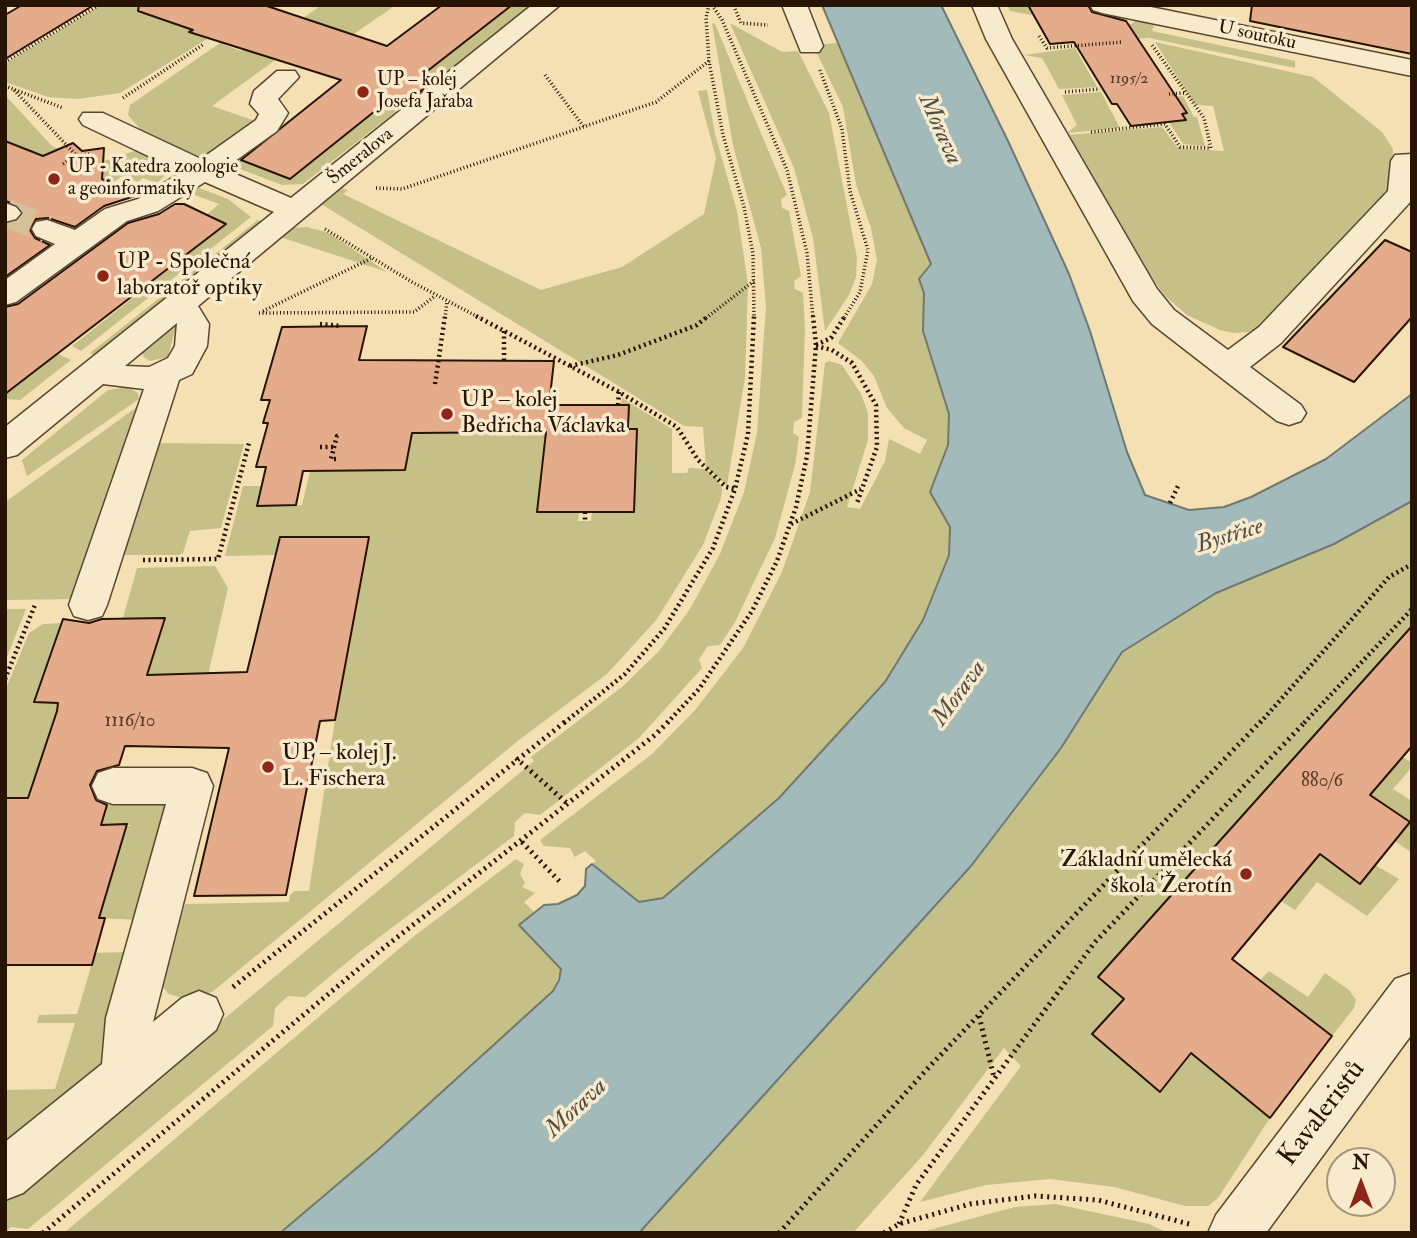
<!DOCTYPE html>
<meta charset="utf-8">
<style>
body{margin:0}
#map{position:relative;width:1417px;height:1238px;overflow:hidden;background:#f4e0b2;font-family:"IM FELL Double Pica",serif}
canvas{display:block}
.frame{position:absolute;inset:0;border:7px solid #271405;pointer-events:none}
.north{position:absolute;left:1326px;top:1147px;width:70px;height:70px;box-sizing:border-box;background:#f8ebcd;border:2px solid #a4957d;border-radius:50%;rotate:0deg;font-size:19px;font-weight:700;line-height:28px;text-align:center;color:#271405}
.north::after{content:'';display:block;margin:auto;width:24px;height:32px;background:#8f2418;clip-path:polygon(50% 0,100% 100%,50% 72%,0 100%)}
</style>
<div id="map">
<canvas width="1417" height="1238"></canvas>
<div class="frame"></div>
<div class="north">N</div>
</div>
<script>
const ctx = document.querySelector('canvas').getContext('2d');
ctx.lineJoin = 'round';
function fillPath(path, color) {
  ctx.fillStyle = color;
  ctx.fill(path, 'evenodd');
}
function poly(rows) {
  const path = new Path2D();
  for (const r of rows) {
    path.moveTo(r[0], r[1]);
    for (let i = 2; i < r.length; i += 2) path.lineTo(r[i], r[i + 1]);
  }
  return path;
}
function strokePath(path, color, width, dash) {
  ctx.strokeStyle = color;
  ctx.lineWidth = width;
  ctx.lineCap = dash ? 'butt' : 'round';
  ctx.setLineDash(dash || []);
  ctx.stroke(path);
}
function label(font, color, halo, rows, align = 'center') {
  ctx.font = font + ' "IM FELL Double Pica",serif';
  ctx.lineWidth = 7;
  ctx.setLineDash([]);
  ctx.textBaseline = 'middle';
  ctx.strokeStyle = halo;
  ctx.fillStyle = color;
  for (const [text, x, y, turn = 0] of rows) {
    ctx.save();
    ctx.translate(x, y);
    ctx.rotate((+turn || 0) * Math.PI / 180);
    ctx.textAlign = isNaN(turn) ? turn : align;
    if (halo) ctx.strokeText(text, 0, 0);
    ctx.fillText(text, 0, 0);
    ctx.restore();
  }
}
fillPath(poly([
 [101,5,145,5,193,30,189,33,207,39,120,93,78,99,48,97,5,82,5,64],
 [322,5,396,5,342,42,303,18],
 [533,5,455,67,427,80,412,83,507,7],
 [1007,5,1031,5,1128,26,1137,20,1156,21,1152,31,1295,61,1295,68,1149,38,1070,42,1055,19,1035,20,1032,15,1010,11],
 [712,23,715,24,787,195,781,199,782,208,789,211,801,276,794,281,795,289,803,293,805,328,802,418,794,422,793,433,799,437,795,465,775,538,735,622,720,645,708,646,699,659,702,668,639,738,540,815,525,813,515,822,514,836,357,954,305,997,288,996,275,1008,273,1026,28,1229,11,1227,5,1233,5,1201,534,761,531,757,622,687,659,651,690,609,720,554,744,492,757,433,766,307,761,248,733,145],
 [730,23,782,52,798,51,829,113,857,258,856,277,849,295,825,331,813,238,794,168],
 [1155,42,1313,77,1382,132,1393,149,1391,190,1260,331,1234,333,1220,330,1187,315,1164,295,1133,249,1068,135,1162,127,1178,148,1224,151,1213,106,1195,105],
 [220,43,241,51,246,47,278,58,212,106,264,124,203,159,142,131,128,115,130,105],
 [837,43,931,265,919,279,924,293,923,331,949,414,948,445,930,492,950,527,949,555,923,620,885,682,779,798,663,898,640,902,592,864,596,861,585,851,575,857,570,848,544,846,540,840,652,754,696,709,743,648,782,572,810,492,825,363,829,361,842,365,861,394,868,413,868,440,847,507,860,509,885,461,889,439,920,454,927,440,904,428,887,408,874,376,862,361,838,343,872,284,877,260,871,228,856,184,843,107,813,45],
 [1075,48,1097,87,1059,89,1042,58,1024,55],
 [707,90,715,134,737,211,748,284,745,378,727,485,706,467,703,427,684,426,321,204,341,188,348,190,343,194,541,290,622,267,704,214,716,158,698,91],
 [1101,92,1120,128,1067,133,1077,125,1062,95],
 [397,94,400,105,394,113,303,184,282,185,227,164,236,158,290,178],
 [5,95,52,146,59,149,55,161,5,141],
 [1183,96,1194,117,1197,117,1205,146,1183,144,1169,122,1186,120,1182,114,1188,112,1181,103,1175,103,1171,97],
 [134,151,148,152,171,164,170,170,157,183,143,178,138,182,122,176,113,183,91,174,98,163],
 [194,186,228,199,251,217,81,351,72,346,225,225,211,215,205,216,219,204,192,194,179,195],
 [258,220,266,223,98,357,90,353],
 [307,227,329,233,387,272,277,236,292,228],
 [177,323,168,357,150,361,144,357,141,352],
 [58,354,71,360,20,400,5,399,5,392],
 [128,387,138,393,139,399,27,476,22,460,108,390],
 [622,398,672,429,672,473,687,473,689,468,705,469,716,477,722,488,721,498,703,545,657,619,607,674,519,740,212,992,189,1000,169,994,156,980,167,921,180,921,185,904,289,902,290,895,295,891,309,891,335,720,369,537,280,537,275,555,225,556,243,486,262,486,258,506,302,505,310,471,412,433,546,432,537,512,579,512,578,521,591,521,592,512,633,512,629,405,621,405],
 [137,407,138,411,71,599,5,600,5,502],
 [153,443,244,444,221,528,190,531,183,553,178,555,122,555],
 [1412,501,1412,626,1098,977,1270,1118,1218,1198,1208,1206,1185,1206,1114,1187,1050,1179,986,1185,920,1202,1021,1066,1004,1048,923,1155,853,1233,639,1233,971,866,1061,748,1122,652,1216,593,1334,544],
 [215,566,228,588,208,675,147,675,165,619,123,618,137,568],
 [5,609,26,609,5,662],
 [62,623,34,702,58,703,57,711,28,798,5,798,5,691,29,633,43,624],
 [1403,757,1412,763,1412,767,1393,789,1412,801,1412,853,1395,841,1410,822,1370,795],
 [168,804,139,920,99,918,126,827,132,825,101,825,107,805],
 [1320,854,1360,884,1375,865,1399,879,1367,916,1317,882,1295,910,1281,901],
 [516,859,524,864,520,874,525,883,522,887,535,893,524,902,535,913,519,925,561,969,553,991,378,1150,280,1233,64,1233,413,937],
 [130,952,100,1069,5,1162,5,1090,55,1089,75,1023,37,1023,39,1015,77,1014,93,960,92,953],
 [1269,971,1308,997,1325,973,1349,990,1356,1000,1354,1008,1332,1036,1260,980],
 [1056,1204,1149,1224,1168,1233,918,1233,1015,1207]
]), '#c4c087');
const water = poly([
 [822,5,941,5,1008,141,1069,274,1090,331,1127,452,1145,495,1189,510,1224,507,1251,497,1326,459,1412,394,1412,501,1334,544,1216,593,1122,652,1061,748,971,866,639,1233,280,1233,378,1150,553,991,559,980,561,969,519,925,544,905,558,904,577,895,585,886,586,869,592,864,639,902,663,898,779,798,885,682,923,620,949,555,950,527,930,492,948,445,949,414,923,331,924,293,919,279,931,264,822,5]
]);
fillPath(water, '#a2bab9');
strokePath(water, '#717871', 2);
const building = poly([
 [22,5,94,5,5,59,5,15,22,5],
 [139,5,264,5,387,46,442,5,512,5,421,76,432,82,403,105,385,103,290,179,241,160,341,80,189,32,193,30,138,11,139,5],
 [1028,5,1088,5,1092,12,1126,21,1187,113,1182,114,1186,120,1131,126,1117,104,1112,104,1074,42,1050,44,1028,5],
 [1252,5,1412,5,1412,54,1250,21,1252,5],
 [5,141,43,156,73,143,82,151,104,148,102,179,141,194,104,206,75,227,48,218,36,219,30,230,35,238,50,245,5,277,5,224,17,222,24,213,17,205,5,201,5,141],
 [175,204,184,204,226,224,5,394,5,307,18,304,128,223,159,214,175,204],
 [1385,240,1412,252,1412,317,1354,382,1283,347,1385,240],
 [367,326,359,360,554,361,549,405,629,405,628,429,637,429,634,512,537,512,546,432,412,433,405,470,303,471,296,505,257,506,266,467,256,467,268,423,263,423,270,400,261,400,282,327,367,326],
 [280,537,369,537,335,720,320,721,286,895,194,896,229,748,125,746,119,765,97,771,90,785,96,800,107,805,101,825,127,824,99,918,105,918,92,965,5,965,5,798,28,798,57,711,58,703,34,702,63,619,89,623,102,619,165,618,147,675,247,672,280,537],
 [1412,626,1412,746,1370,795,1410,822,1360,884,1320,854,1232,959,1332,1036,1270,1118,1191,1053,1160,1092,1092,1034,1124,999,1098,977,1412,626]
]);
fillPath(building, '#e5ac8b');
strokePath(building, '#271405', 2);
strokePath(poly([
 [6,213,47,229]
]), '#d5c198', 28, [28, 14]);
const minor = poly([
 [532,5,560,5,198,306,209,324,207,346,192,374,179,380,107,605,102,616,88,620,74,616,69,605,144,389,103,384,17,455,5,458,5,427,274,212,205,182,158,211,127,221,16,302,5,305,5,280,55,244,36,236,32,229,36,222,47,220,75,230,105,209,138,199,182,172,83,125,79,119,83,113,103,113,201,159,256,120,259,114,250,104,254,91,277,71,295,71,299,77,278,99,288,113,277,131,224,169,291,198,532,5],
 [177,323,175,346,168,358,149,367,125,366,177,323],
 [782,5,807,5,823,46,819,52,801,52,782,5],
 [972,5,997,5,1012,39,1157,289,1174,310,1228,350,1259,327,1388,191,1391,161,1395,155,1412,154,1412,200,1281,343,1250,367,1301,405,1306,413,1301,421,1289,425,1277,421,1152,324,1133,301,986,39,972,5],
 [1090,5,1141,5,1412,60,1412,76,1102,13,1093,10,1090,5],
 [5,203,16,207,21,213,16,219,5,222,5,203],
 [113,768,192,768,207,773,213,786,153,1022,182,998,199,991,216,998,223,1014,216,1030,23,1193,5,1200,5,1142,102,1064,106,1018,166,804,113,804,98,799,92,786,98,773,113,768],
 [1412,973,1412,1034,1266,1233,1208,1233,1216,1215,1395,979,1412,973]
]);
strokePath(minor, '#5a4730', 3);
strokePath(poly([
 [709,5,706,18,709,61,723,135,744,207,753,254,754,318],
 [712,5,722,20,787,170,807,253,813,318],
 [735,9,741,23,768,25],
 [1039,36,1047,48,1122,42],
 [5,62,99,5],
 [820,70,842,129,850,191,868,250,860,292,844,318],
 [545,75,584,127],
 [5,86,63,108],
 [14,90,76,155],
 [1065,92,1100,89],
 [1169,94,1184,93],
 [123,98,204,44],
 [1091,132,1165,124,1180,147,1211,148,1204,118,1152,45],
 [63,164,76,155,90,154],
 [376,188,402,189,656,102,709,61],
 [325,229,412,282,480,318],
 [263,311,372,258],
 [259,313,414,312,435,296],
 [445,318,447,302],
 [706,318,754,281]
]), '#271405', 3.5, [1, 2.5]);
strokePath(poly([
 [476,316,619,392,677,427,698,460,726,487,735,489],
 [320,324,341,326],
 [504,331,504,360],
 [816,345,831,338,845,316],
 [816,346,832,350,852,363,876,405,877,447,857,503],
 [570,366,618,355,697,325,708,316],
 [435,384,445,316],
 [618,405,619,392],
 [320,447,334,447],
 [336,459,331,459,337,436,341,436],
 [1170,503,1178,486],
 [585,512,585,521],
 [791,524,861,489],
 [143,560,218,559,249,443],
 [5,679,35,605],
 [564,723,625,674,664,629,713,548,735,489,748,434,754,316],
 [667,723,699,689,752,611,777,561,796,507,807,456,816,345,813,316],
 [1260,723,1389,577,1412,564],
 [1304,723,1412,609]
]), '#271405', 4.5, [2, 3.5]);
strokePath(poly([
 [516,758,569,805],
 [522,842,562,884],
 [233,987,566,721],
 [979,1016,994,1077],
 [899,1224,916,1185,1095,942,1306,721],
 [43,1233,381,950,655,735,669,721],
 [779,1233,929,1067,1261,721],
 [884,1233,899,1224,970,1204,1035,1196,1098,1200,1189,1224]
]), '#271405', 5, [2, 4.5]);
fillPath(minor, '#f8ebcd');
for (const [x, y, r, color] of [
 [363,92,7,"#8f2418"],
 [54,179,7,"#8f2418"],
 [103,276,7,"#8f2418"],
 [447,414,7,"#8f2418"],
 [268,767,7,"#8f2418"],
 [1246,874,7,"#8f2418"]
]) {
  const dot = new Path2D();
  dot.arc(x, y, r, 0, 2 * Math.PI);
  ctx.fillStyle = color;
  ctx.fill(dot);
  strokePath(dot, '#f8ebcd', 2.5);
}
label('16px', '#563a26', null, [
 ["1195/2",1129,80]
]);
label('19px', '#271405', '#f8ebcd', [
 ["U soutoku",1257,36,12],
 ["Šmeralova",361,157,-39]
]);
label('19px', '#271405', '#f8ebcd', [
 ["UP – kolej",377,81],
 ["Josefa Jařaba",377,103],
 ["UP - Katedra zoologie",68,168],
 ["a geoinformatiky",68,190]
], 'left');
label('19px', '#563a26', null, [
 ["1116/10",130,722],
 ["880/6",1322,782]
]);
label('23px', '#271405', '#f8ebcd', [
 ["UP - Společná",117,263],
 ["laboratoř optiky",117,289],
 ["UP – kolej",461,401],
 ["Bedřicha Václavka",461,427],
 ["UP – kolej J.",282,754],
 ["L. Fischera",282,780],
 ["Základní umělecká",1232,861,"right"],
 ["škola Žerotín",1232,887,"right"]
], 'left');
label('italic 24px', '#524e44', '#f8ebcd', [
 ["Morava",939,130,66],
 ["Bystřice",1230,537,-17],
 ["Morava",960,694,-54],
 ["Morava",577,1109,-43]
]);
label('28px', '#271405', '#f8ebcd', [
 ["Kavaleristů",1323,1114,-53]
]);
</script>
